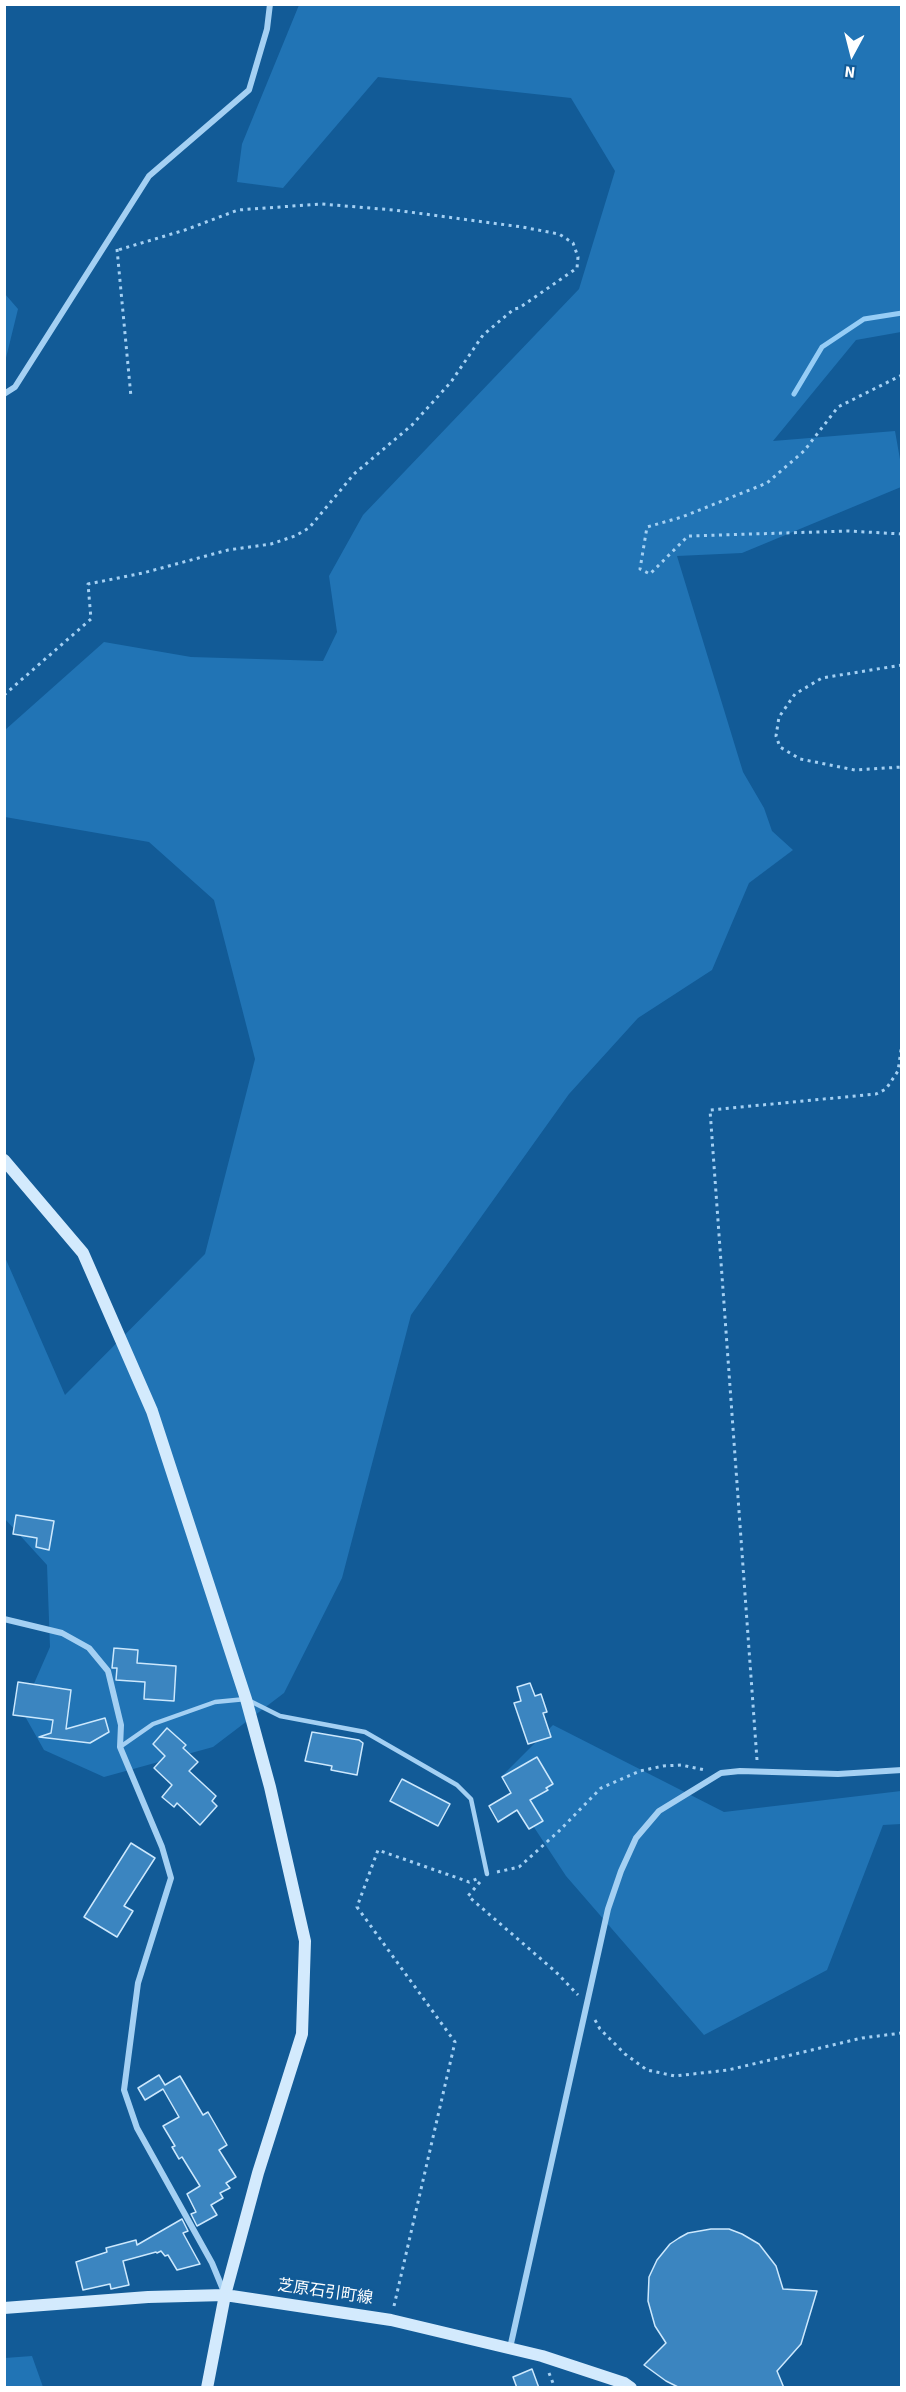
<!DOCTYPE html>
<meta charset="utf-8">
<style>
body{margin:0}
#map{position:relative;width:906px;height:2392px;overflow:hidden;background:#125b97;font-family:"Source Sans 3",sans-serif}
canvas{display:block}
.frame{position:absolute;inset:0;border:6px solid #fff;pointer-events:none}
.north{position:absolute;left:822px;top:24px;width:60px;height:60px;-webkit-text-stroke:4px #125b97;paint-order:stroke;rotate:187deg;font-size:16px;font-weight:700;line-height:24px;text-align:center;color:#fff}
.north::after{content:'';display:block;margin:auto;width:21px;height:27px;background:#fff;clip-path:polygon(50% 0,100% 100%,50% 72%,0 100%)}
</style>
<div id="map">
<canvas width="906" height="2392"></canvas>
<div class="frame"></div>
<div class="north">N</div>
</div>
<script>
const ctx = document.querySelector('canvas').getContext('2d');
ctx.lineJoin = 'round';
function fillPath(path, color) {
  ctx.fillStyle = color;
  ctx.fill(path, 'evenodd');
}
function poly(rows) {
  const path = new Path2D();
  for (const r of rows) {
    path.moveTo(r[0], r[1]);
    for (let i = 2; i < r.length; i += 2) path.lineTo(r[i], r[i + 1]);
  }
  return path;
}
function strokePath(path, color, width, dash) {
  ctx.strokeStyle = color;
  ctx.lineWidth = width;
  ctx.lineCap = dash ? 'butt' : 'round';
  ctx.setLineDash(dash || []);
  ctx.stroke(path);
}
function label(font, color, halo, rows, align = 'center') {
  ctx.font = font + ' "Source Sans 3","Noto Sans JP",sans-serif';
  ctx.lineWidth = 5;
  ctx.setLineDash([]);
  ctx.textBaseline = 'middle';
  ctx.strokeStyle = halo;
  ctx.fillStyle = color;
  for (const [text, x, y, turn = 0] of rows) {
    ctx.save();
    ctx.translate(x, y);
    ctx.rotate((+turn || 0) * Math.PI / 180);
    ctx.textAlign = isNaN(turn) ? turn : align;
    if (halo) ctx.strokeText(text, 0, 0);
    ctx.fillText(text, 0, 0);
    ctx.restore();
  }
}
fillPath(poly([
 [299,5,901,5,901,332,856,340,773,441,895,431,901,465,901,487,742,553,677,556,743,772,764,808,772,831,793,850,749,883,712,970,638,1018,569,1094,411,1315,342,1578,284,1693,213,1747,104,1777,44,1750,22,1711,50,1647,47,1565,5,1519,4,1255,65,1395,205,1254,255,1059,214,900,149,842,5,817,5,730,104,642,191,657,323,661,337,632,329,576,363,515,579,289,615,171,571,98,378,77,283,188,237,182,242,144],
 [5,294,18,309,5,362],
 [553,1725,724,1812,901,1791,901,1824,883,1825,827,1970,704,2035,566,1876,501,1777],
 [32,2356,43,2387,5,2387,5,2358]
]), '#2174b5');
strokePath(poly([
 [794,394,822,347,864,319,902,313]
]), '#96cdf6', 5);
const building = poly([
 [16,1515,54,1521,49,1550,36,1547,37,1538,13,1534,16,1515],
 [114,1648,138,1650,137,1663,176,1666,174,1701,144,1699,145,1682,116,1680,117,1668,112,1668,114,1648],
 [18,1682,71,1690,66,1729,105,1718,109,1732,90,1743,39,1737,51,1733,53,1720,13,1715,18,1682],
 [530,1683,535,1696,541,1694,547,1712,543,1713,551,1737,528,1744,514,1703,521,1701,517,1687,530,1683],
 [167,1728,186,1745,183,1748,198,1762,189,1771,216,1796,212,1801,217,1806,200,1825,177,1803,174,1807,162,1797,172,1785,154,1768,165,1756,153,1744,167,1728],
 [312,1732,359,1740,363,1743,357,1775,331,1770,332,1766,305,1761,312,1732],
 [537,1757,553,1784,546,1788,548,1790,530,1800,543,1821,529,1829,517,1810,498,1822,489,1806,511,1793,502,1777,537,1757],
 [402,1779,450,1804,438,1826,390,1801,402,1779],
 [131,1843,155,1858,124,1906,133,1911,117,1937,84,1917,131,1843],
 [159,2075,165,2085,180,2076,203,2115,208,2112,227,2145,219,2150,236,2177,226,2183,230,2188,220,2193,223,2198,211,2205,217,2215,197,2226,191,2214,196,2212,187,2194,200,2186,182,2157,179,2159,172,2147,175,2146,163,2126,179,2117,163,2089,145,2100,138,2088,159,2075],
 [182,2219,188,2231,183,2233,200,2264,177,2270,168,2255,165,2256,161,2251,157,2253,156,2252,123,2261,129,2285,111,2289,110,2284,83,2290,76,2262,107,2252,106,2248,136,2240,137,2245,182,2219],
 [711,2229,729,2229,742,2234,759,2244,776,2266,783,2289,817,2291,801,2344,777,2371,784,2388,680,2388,666,2381,644,2365,666,2343,655,2326,648,2301,649,2277,657,2260,670,2244,679,2238,688,2233,711,2229],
 [532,2369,539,2388,517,2388,513,2377,532,2369]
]);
fillPath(building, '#3b85c0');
strokePath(building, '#cce8fd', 1.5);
strokePath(poly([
 [117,249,131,397],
 [902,375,838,407,804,451,767,483,682,517,647,527,640,569,650,574,688,536,848,531,902,534],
 [902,665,822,678,795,694,779,717,776,736,780,747,800,759,855,770,902,767],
 [4,695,91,619,88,584,143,573,228,550,271,544,295,536,309,528,354,474,412,425,451,382,483,335,514,309,519,308,577,268,578,257,573,243,559,234,522,227,394,210,321,204,238,210,185,230,118,250],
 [757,1760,710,1110,876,1094,886,1089,898,1071,902,1043],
 [497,1872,519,1867,558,1832,601,1788,640,1771,663,1766,681,1765,705,1770],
 [480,1882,468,1896,556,1972,578,1995],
 [595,2020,600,2029,625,2054,647,2070,675,2076,728,2070,862,2038,902,2033],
 [394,2306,455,2042,357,1907,378,1850,469,1882,479,1878],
 [549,2373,555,2388]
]), '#a4d0f3', 3, [3, 4.5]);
strokePath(poly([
 [120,1747,153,1724,215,1702,246,1699,280,1716,365,1732,457,1785,471,1799,487,1874]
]), '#a4d0f3', 4.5);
strokePath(poly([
 [4,394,15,387,149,176,249,90,267,29,270,4],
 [4,1619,62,1633,89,1648,108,1671,121,1725,120,1747,162,1847,171,1878,138,1983,124,2090,137,2128,212,2263,224,2292],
 [510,2348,608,1909,621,1871,636,1838,659,1811,721,1773,740,1771,838,1774,902,1770]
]), '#a4d0f3', 6);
strokePath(poly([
 [4,1160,83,1253,152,1411,246,1699,270,1787,305,1941,302,2034,258,2173,225,2295,207,2388],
 [4,2308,148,2297,225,2295,391,2320,542,2356,624,2383,631,2388]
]), '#d3eafd', 12);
label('16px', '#fff', '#125b97', [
 ["芝原石引町線",325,2293,8]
]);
</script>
